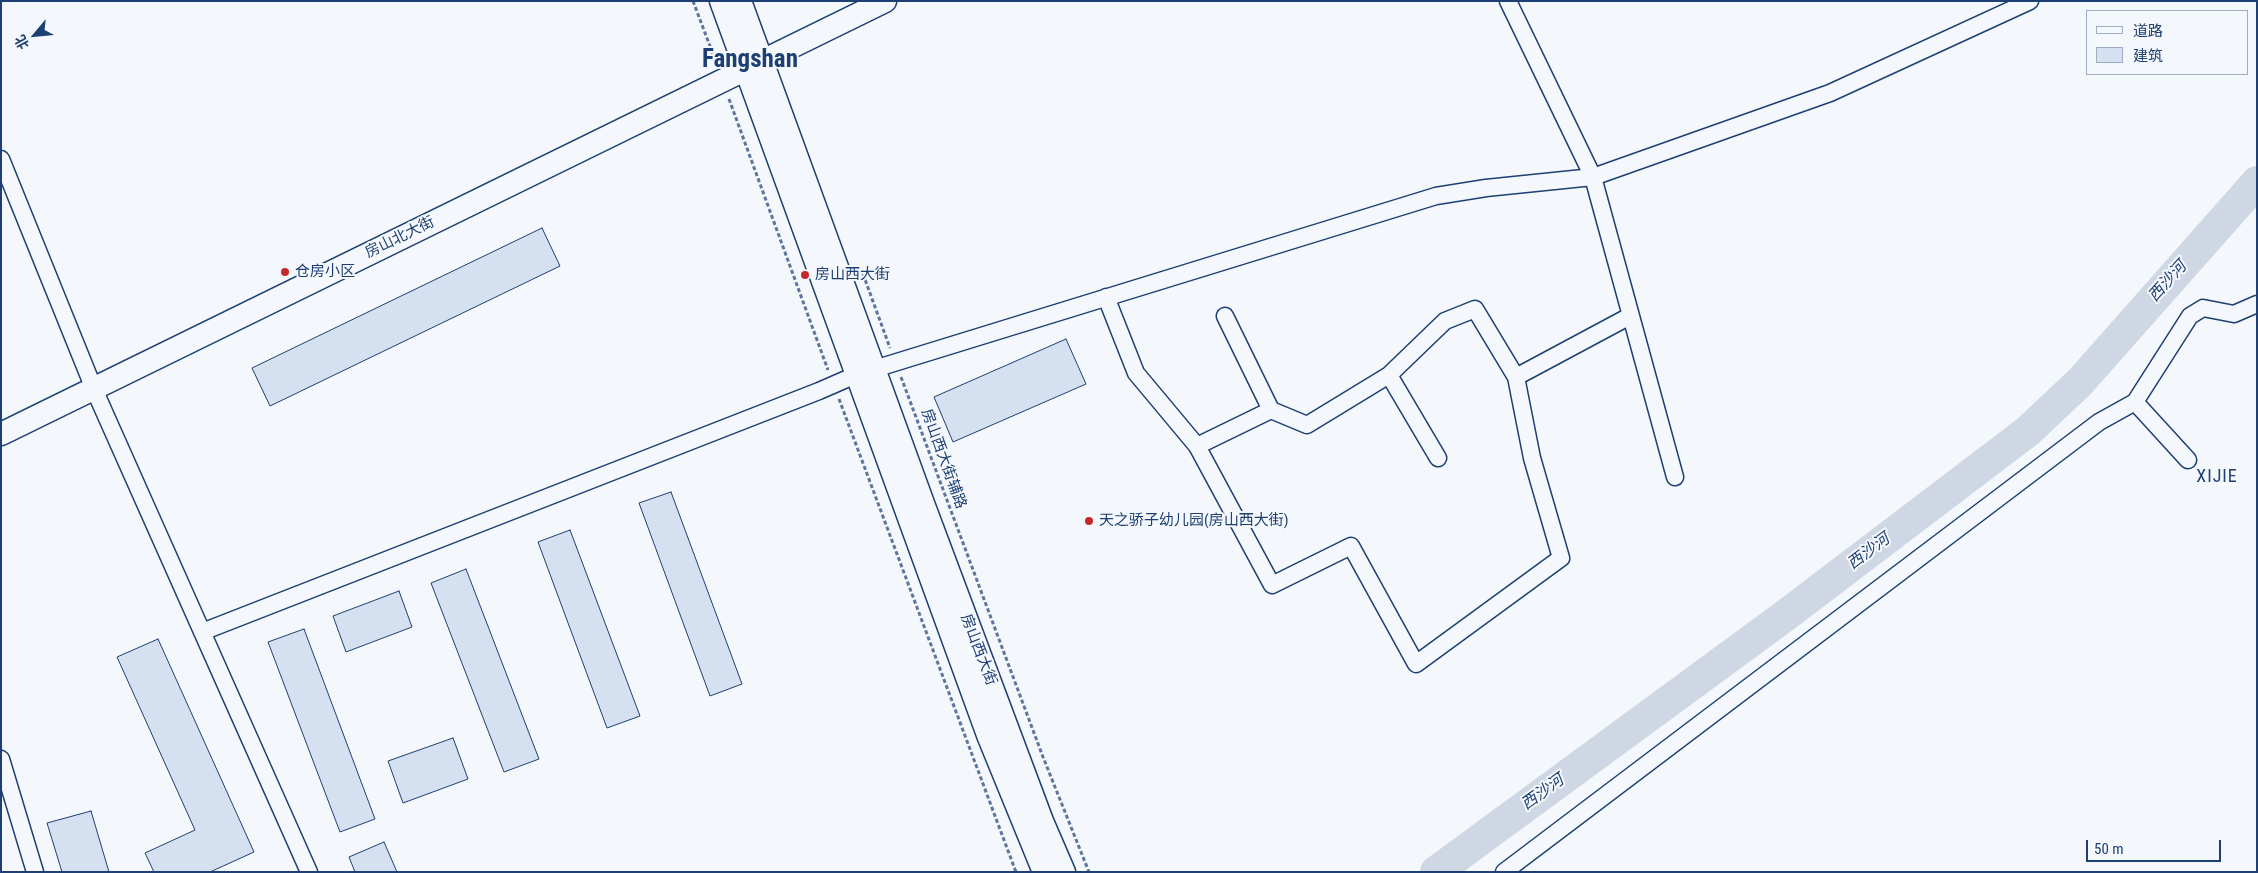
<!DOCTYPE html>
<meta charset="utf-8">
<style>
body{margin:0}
#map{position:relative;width:2258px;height:873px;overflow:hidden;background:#f4f7fb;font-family:"Roboto Condensed","Noto Sans SC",sans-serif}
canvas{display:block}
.frame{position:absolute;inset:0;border:2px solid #1d3f73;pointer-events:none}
.legend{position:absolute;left:2086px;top:10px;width:162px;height:65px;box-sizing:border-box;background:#f4f7fb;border:1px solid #9eadc5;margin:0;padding:6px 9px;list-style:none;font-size:15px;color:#1d3f73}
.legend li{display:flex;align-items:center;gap:10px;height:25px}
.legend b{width:25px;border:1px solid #9eadc5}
.north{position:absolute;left:10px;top:10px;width:50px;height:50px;-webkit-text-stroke:4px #f4f7fb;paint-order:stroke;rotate:242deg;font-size:14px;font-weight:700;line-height:20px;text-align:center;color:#1d3f73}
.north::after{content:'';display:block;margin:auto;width:18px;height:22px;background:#1d3f73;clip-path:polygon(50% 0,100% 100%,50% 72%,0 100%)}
.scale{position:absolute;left:2086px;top:840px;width:135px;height:22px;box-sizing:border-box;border:2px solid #1d3f73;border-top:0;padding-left:6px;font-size:15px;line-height:18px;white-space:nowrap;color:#1d3f73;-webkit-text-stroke:4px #f4f7fb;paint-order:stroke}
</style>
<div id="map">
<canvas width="2258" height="873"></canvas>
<div class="frame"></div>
<ul class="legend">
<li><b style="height:6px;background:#f4f7fb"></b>道路</li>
<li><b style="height:14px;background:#d5e0f0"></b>建筑</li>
</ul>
<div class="north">北</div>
<div class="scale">50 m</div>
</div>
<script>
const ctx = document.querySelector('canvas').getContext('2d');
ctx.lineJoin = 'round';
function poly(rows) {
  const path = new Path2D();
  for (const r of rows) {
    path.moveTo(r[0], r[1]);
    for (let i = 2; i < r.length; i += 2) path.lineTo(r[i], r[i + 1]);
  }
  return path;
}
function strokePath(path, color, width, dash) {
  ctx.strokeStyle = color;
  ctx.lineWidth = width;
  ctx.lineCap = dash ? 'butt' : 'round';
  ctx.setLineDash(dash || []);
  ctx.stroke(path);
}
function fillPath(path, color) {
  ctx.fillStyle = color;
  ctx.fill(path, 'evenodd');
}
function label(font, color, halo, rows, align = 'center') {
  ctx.font = font + ' "Roboto Condensed","Noto Sans SC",sans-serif';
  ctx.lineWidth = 4;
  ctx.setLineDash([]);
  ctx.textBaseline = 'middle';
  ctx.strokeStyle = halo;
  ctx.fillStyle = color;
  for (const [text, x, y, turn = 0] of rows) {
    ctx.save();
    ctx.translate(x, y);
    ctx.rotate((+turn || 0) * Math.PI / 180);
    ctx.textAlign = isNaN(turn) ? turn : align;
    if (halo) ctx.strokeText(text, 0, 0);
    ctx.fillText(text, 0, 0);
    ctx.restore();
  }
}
strokePath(poly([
 [1436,872,1786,615,2028,431,2080,382,2257,182]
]), '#cfd7e4', 32);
const building = poly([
 [542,228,560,266,270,406,252,368,542,228],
 [1066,339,1086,384,953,442,934,397,1066,339],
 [671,492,742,684,710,696,639,503,671,492],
 [570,530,640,716,607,728,538,542,570,530],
 [466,569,539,759,504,772,431,583,466,569],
 [399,591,412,627,346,652,333,616,399,591],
 [304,629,375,819,340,832,268,642,304,629],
 [158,639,254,852,210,872,154,872,145,853,195,830,117,657,158,639],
 [453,738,468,779,403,803,388,761,453,738],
 [91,811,109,872,62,872,47,823,91,811],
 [384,842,397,872,355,872,349,857,384,842]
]);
fillPath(building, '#d5e0f0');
strokePath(building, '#1d3f73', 1);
const minor = poly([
 [1508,1,1593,177,1675,477],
 [1,159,94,389,309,872],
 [1106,297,1136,373,1197,446,1272,585,1351,546,1416,664,1561,558,1532,458,1516,377,1630,316],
 [1225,316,1271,410],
 [1389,375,1438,458],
 [2135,402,2190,316,2203,308,2234,314,2257,304],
 [1197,446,1271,410,1307,425,1389,375,1445,321,1475,309,1516,377],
 [202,632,819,391,858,374,1436,196,1486,188,1593,177,1830,93,2030,1],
 [1,759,35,872],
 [1504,872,2099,422,2135,402,2188,460]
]);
const secondary = poly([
 [721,1,988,735,1044,872],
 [740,1,924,506,1042,821,1064,872],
 [1,434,885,1]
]);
strokePath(minor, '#1d3f73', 19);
strokePath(secondary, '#1d3f73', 25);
strokePath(poly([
 [693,1,716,62],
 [729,99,828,370],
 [863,274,890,348],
 [901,377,1043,757,1089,872],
 [839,399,1016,872]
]), '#5e769c', 3, [4, 2.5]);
strokePath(minor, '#f4f7fb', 16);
strokePath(secondary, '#f4f7fb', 22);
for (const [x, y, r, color] of [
 [285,272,5,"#c62828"],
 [805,275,5,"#c62828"],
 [1089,521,5,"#c62828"]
]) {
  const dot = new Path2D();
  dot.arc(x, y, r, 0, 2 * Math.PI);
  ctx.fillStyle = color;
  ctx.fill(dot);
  strokePath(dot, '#f4f7fb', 2);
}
label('15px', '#1d3f73', '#f4f7fb', [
 ["房山北大街",400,238,-26],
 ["房山西大街辅路",943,459,70],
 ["房山西大街",978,650,69]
]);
label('15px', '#1d3f73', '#f4f7fb', [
 ["仓房小区",295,272],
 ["房山西大街",815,275],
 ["天之骄子幼儿园(房山西大街)",1099,521]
], 'left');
label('italic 16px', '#1d3f73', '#f4f7fb', [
 ["西沙河",2168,282,-48],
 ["西沙河",1869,552,-37],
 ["西沙河",1543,793,-36]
]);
ctx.letterSpacing = '1px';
label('18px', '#1d3f73', '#f4f7fb', [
 ["XIJIE",2217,477]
]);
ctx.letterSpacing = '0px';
label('bold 25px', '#1d3f73', '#f4f7fb', [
 ["Fangshan",750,61]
]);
</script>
